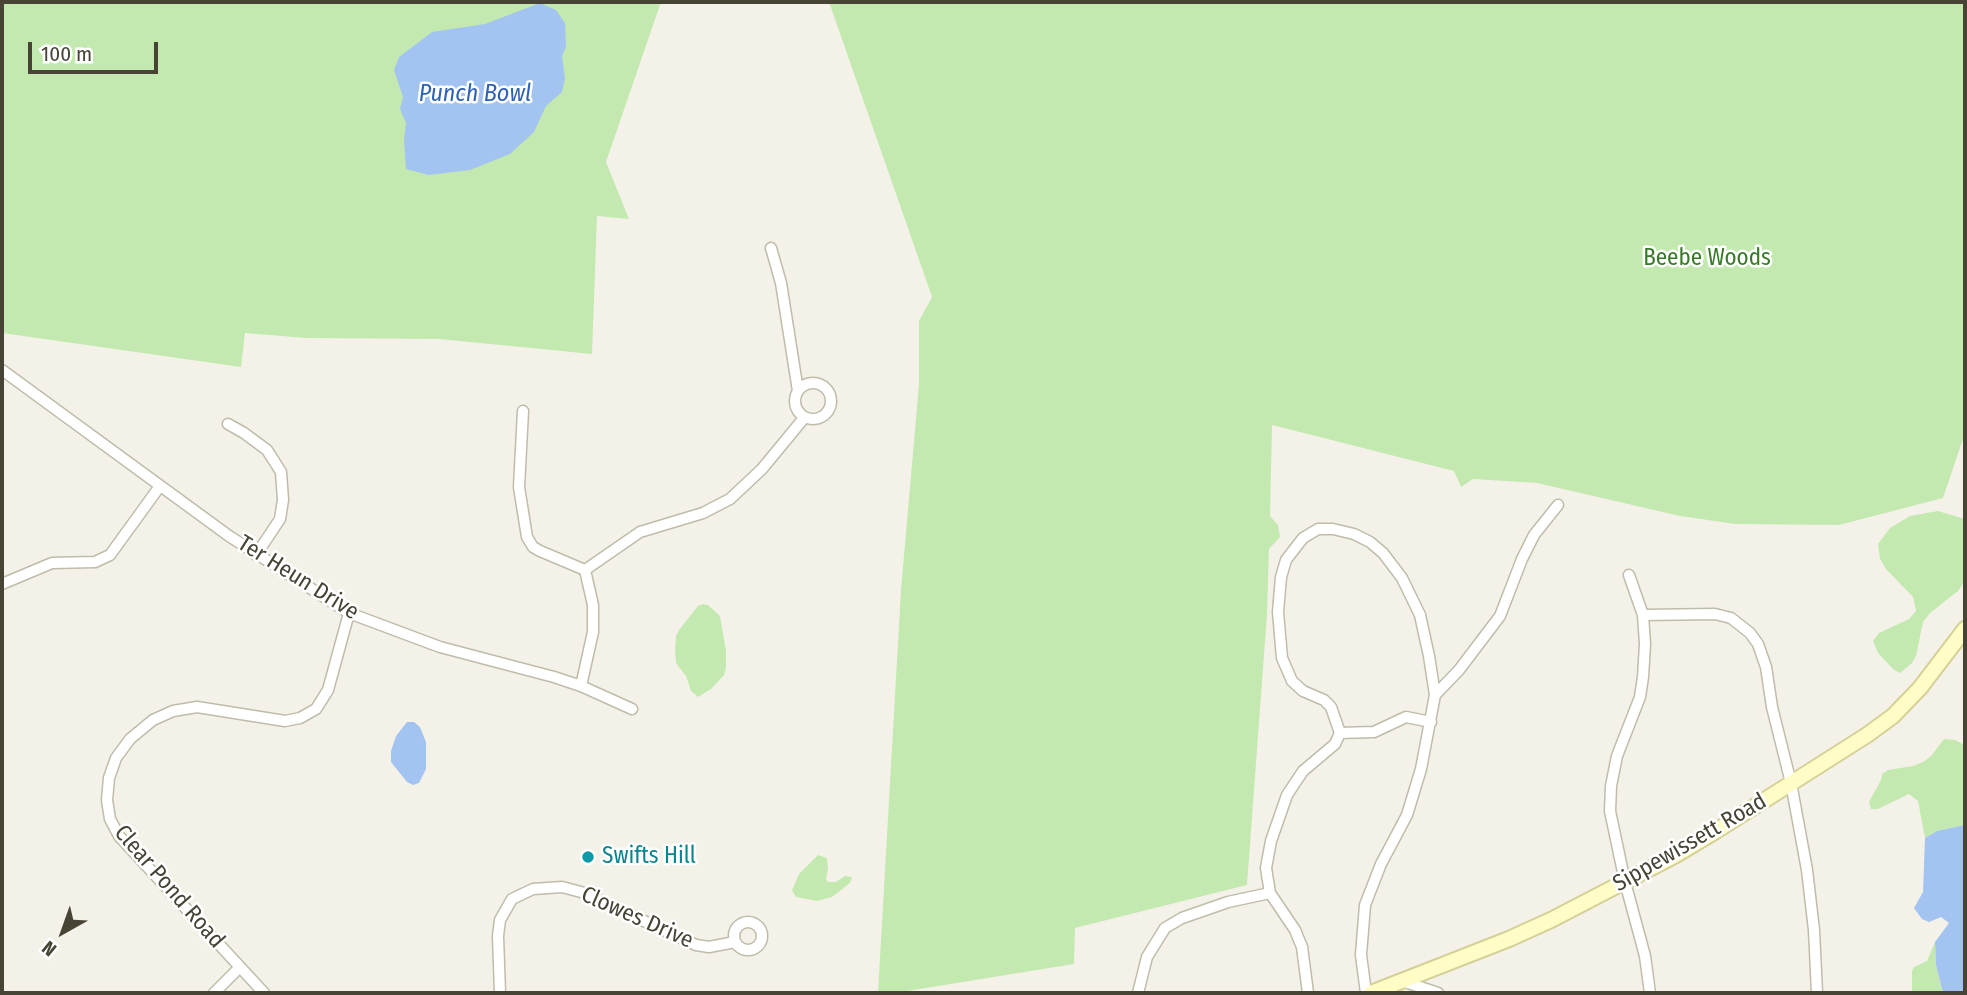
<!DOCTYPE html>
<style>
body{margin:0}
#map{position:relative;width:1967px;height:995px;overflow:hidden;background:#f4f2e8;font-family:"Fira Sans Condensed",sans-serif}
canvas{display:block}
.frame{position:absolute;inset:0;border:4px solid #474436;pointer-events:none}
.north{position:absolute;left:28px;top:897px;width:70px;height:70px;-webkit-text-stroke:5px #fff;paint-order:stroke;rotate:220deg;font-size:19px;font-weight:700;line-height:28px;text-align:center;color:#474436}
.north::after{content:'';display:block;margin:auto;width:24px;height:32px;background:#474436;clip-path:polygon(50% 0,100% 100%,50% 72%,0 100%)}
.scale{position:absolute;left:28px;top:42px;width:130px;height:32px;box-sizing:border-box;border:4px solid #474436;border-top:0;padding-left:9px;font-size:21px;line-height:24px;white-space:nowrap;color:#474436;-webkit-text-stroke:5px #fff;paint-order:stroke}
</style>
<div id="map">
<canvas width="1967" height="995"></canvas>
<div class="frame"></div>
<div class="north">N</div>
<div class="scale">100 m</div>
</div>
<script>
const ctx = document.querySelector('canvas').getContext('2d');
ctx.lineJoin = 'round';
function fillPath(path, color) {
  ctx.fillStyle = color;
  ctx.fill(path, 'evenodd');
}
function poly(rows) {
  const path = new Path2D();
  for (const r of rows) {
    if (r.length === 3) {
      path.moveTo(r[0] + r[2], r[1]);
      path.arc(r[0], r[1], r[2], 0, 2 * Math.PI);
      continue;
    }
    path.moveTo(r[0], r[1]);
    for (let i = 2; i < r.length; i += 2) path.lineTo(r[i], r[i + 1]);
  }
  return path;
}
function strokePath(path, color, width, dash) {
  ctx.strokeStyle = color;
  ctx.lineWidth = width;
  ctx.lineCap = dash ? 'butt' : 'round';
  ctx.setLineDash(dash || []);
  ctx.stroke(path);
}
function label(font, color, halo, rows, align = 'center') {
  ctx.font = font + ' "Fira Sans Condensed",sans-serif';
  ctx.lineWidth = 5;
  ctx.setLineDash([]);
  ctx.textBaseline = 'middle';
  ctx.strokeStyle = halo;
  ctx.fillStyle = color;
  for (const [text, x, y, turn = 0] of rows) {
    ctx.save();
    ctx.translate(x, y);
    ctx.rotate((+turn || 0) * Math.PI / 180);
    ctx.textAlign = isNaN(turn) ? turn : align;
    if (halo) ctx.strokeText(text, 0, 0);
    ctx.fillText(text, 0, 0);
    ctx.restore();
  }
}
fillPath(poly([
 [2,2,661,2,606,162,629,219,597,216,592,354,439,339,306,338,245,333,241,367,2,333],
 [829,2,1965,2,1965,433,1943,498,1839,525,1735,524,1680,516,1537,483,1473,479,1461,487,1454,471,1272,425,1270,516,1278,525,1280,537,1269,549,1267,614,1247,885,1075,928,1074,964,895,993,878,993,901,590,919,384,919,321,932,297],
 [1938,511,1965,519,1965,581,1958,591,1930,613,1923,622,1916,656,1912,663,1900,673,1894,670,1878,653,1873,641,1879,633,1909,619,1916,611,1913,597,1886,569,1880,559,1878,544,1890,528,1910,516],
 [703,604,708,605,720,616,726,651,726,668,724,675,711,689,698,697,691,691,686,676,676,663,675,650,676,636,679,630,698,606],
 [1944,739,1955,740,1965,745,1965,825,1937,831,1925,838,1918,801,1909,794,1878,809,1871,809,1869,802,1881,780,1882,774,1888,770,1913,766,1923,762,1931,756],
 [818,855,827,858,828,869,826,879,828,882,836,882,845,876,852,877,850,883,832,897,817,901,796,897,792,890,799,874],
 [1935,942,1936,965,1943,993,1912,993,1912,971,1914,967,1927,961]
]), '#c4e9b0');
fillPath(poly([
 [540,3,556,10,565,23,566,47,562,56,565,78,562,92,546,106,534,132,510,154,470,170,429,175,406,169,404,140,406,123,400,109,403,97,394,70,399,57,432,32,485,24],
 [407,722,414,722,420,727,426,742,426,769,419,783,413,785,407,782,391,762,391,751,396,736],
 [1965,825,1965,993,1943,993,1936,965,1935,942,1949,923,1941,917,1929,922,1922,919,1914,908,1923,892,1925,838,1937,831]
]), '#a3c3f1');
const street = poly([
 [771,248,781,283,798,391],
 [2,370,229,536,349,613,440,647,554,677,581,686,632,709],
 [813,401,18],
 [523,411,519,487,527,537,533,547,540,551,585,570,640,532,703,513,730,499,762,469,804,418],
 [228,424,244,433,267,450,281,472,283,500,280,519,256,555],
 [1629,575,1643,615,1645,644,1643,677,1640,697,1617,756,1611,786,1610,811,1625,882,1645,956,1650,993],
 [2,584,52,563,95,562,110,555,160,486],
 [1643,615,1715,614,1731,618,1750,633,1758,644,1766,667,1772,707,1791,783,1807,870,1814,930,1817,993],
 [581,686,593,632,593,605,585,570],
 [1340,733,1374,732,1406,717,1431,722],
 [748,936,14],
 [1405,982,1438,993],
 [214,993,240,967],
 [264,993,119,836,110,819,107,800,109,778,116,758,130,739,153,720,173,711,197,707,285,721,300,718,316,709,328,690,349,613],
 [500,993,498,936,500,920,512,899,533,889,562,887,581,892,696,945,709,947,735,942],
 [1138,993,1147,957,1165,928,1182,918,1228,902,1270,893],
 [1308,993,1302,947,1295,930,1270,893,1266,868,1271,841,1287,795,1303,771,1335,744,1340,733,1331,707,1324,700,1303,691,1292,681,1282,658,1278,612,1281,577,1286,560,1303,538,1318,529,1333,529,1354,534,1370,542,1383,553,1402,578,1420,615,1429,656,1435,695],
 [1366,993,1361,955,1365,905,1381,864,1407,815,1421,769,1435,695,1459,670,1500,616,1522,559,1534,535,1558,505]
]);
const secondary = poly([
 [1371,993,1509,939,1551,920,1676,855,1716,831,1867,735,1893,716,1920,688,1965,629]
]);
strokePath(street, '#c0bcaa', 13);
strokePath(secondary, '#d4d097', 18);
strokePath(street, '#fff', 10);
strokePath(secondary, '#fffcc6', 14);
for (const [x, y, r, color] of [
 [588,857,7,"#0f9aa8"]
]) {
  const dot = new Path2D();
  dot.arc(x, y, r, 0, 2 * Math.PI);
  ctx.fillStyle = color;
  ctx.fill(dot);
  strokePath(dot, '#fff', 2.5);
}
label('23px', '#387a28', '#fff', [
 ["Beebe Woods",1707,259]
]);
label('23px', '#474436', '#fff', [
 ["Ter Heun Drive",298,578,32],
 ["Sippewissett Road",1690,843,-30],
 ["Clear Pond Road",169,887,49],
 ["Clowes Drive",637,918,24]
]);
label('23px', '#0d838f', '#fff', [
 ["Swifts Hill",602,857]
], 'left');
label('italic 24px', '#2e62b5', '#fff', [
 ["Punch Bowl",475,94]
]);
</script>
